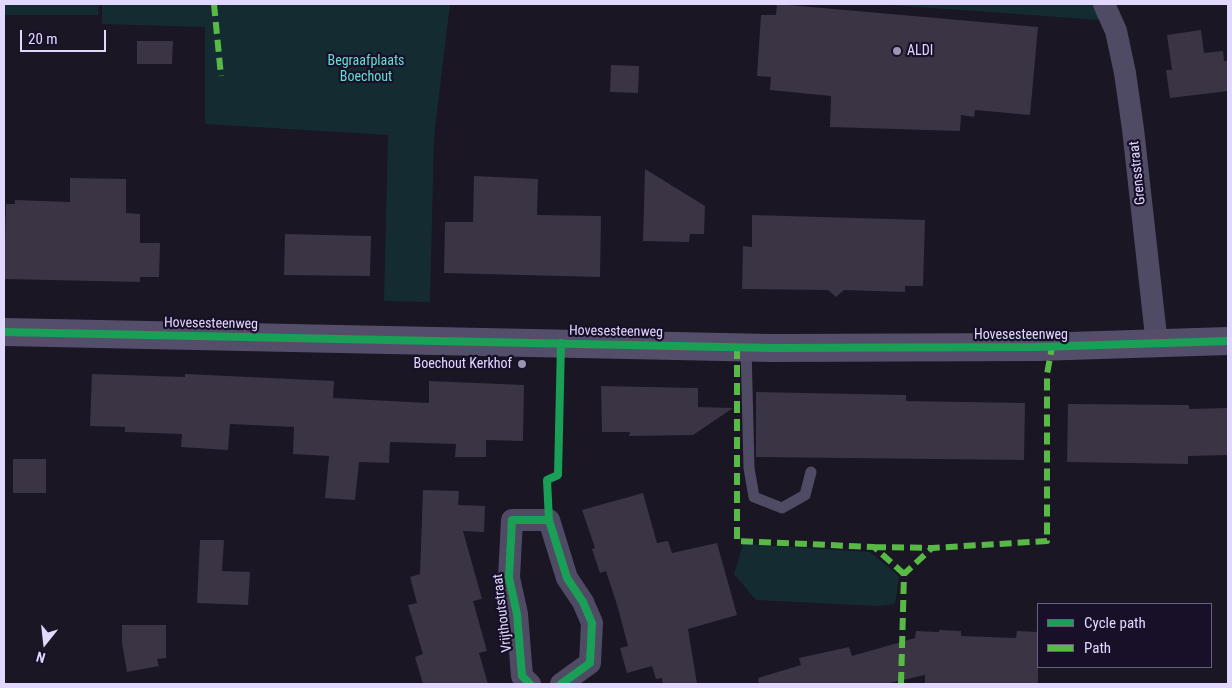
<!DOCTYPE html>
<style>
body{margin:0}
#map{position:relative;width:1232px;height:688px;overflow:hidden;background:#1a1623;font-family:"Roboto Condensed",sans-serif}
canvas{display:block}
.frame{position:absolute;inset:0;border:5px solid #e2d8ff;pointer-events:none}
.legend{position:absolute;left:1037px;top:603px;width:175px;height:65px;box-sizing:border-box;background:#181029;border:1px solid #69607f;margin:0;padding:6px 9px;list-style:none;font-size:15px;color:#e2d8ff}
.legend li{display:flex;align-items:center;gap:10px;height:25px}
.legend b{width:25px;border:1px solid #69607f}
.north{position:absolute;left:20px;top:618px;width:50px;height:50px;-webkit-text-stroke:4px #181029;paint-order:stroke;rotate:196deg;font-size:14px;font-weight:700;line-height:20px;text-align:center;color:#e2d8ff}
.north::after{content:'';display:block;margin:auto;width:18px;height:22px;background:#e2d8ff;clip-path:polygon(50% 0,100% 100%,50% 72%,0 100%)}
.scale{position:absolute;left:20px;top:30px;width:86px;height:22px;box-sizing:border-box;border:2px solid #e2d8ff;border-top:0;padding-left:6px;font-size:15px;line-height:18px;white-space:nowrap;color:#e2d8ff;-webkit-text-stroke:4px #181029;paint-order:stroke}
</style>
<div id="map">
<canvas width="1232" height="688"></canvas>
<div class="frame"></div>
<ul class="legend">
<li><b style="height:6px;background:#1a9f57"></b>Cycle path</li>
<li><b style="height:6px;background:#58b947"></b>Path</li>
</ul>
<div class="north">N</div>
<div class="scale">20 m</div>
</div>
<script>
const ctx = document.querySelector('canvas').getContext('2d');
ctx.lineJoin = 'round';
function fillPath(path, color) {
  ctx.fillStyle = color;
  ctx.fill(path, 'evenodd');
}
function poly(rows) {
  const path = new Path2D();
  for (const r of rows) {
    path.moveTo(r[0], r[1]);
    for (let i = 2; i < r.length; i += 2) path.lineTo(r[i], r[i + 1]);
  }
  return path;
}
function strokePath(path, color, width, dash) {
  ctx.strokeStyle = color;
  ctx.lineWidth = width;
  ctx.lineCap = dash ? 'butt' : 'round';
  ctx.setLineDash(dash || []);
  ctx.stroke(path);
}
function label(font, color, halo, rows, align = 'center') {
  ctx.font = font + ' "Roboto Condensed",sans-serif';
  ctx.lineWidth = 4.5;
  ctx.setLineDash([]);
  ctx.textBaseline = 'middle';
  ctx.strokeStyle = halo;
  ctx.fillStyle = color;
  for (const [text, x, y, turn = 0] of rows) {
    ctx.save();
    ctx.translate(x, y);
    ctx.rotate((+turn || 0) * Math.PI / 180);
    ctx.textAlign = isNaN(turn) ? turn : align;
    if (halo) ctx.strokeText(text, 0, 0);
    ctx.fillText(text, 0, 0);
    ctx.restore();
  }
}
fillPath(poly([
 [4,4,99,4,98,15,4,15],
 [102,4,450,4,434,137,430,302,384,301,388,135,205,124,205,27,102,24],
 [877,4,1092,4,1100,20],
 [743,544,870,552,899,576,895,604,877,606,756,600,734,574]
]), '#142c31');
fillPath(poly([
 [777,4,1038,27,1030,115,975,110,974,117,961,115,960,131,830,127,831,96,770,90,771,77,757,76,761,15,776,15],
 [1201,30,1204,53,1223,51,1224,61,1228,61,1228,91,1170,98,1166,70,1172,70,1167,35],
 [137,41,173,41,172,64,137,64],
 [611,65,639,66,638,93,610,92],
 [645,169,705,206,704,234,690,234,689,242,643,241],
 [474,176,538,179,537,215,601,216,600,277,444,273,445,222,473,222],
 [70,178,126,179,126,213,140,214,140,243,160,243,159,277,140,277,140,282,4,279,6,204,15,204,15,200,70,202],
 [752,215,925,220,923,286,905,286,905,292,844,290,836,297,828,290,742,289,743,246,752,247],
 [285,234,371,236,370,276,284,275],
 [92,374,185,377,185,374,334,381,333,398,429,403,429,381,524,385,523,441,486,440,486,457,455,457,456,444,390,442,389,463,359,462,355,500,325,498,329,456,293,454,294,427,230,424,228,450,181,447,182,434,125,432,125,427,90,426],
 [601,386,698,388,698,407,733,408,693,435,629,436,630,432,602,432],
 [756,392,906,395,906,401,1025,403,1024,460,756,457],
 [1068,404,1189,405,1189,409,1228,408,1228,455,1188,456,1188,464,1067,462],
 [13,459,46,459,46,493,13,493],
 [423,490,459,491,458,505,485,506,484,532,463,531,482,599,473,601,487,651,479,653,488,684,423,684,415,657,423,654,408,605,417,603,410,577,420,574],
 [643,493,657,543,668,541,672,553,717,543,737,615,688,629,697,684,663,684,662,678,656,679,652,666,627,673,620,648,628,646,618,608,606,571,600,573,592,549,595,548,582,510],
 [200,540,224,540,222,571,250,572,248,605,197,603],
 [122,625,166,625,166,658,157,659,159,666,127,672,122,643],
 [939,630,961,631,961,636,1016,638,1017,631,1038,632,1038,684,925,684,925,675,885,684,759,684,758,678,801,665,799,658,849,647,852,656,915,638,916,631,939,632]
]), '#3a3445');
strokePath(poly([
 [746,347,749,468,754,497,782,508,805,495,811,472]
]), '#504b64', 11);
strokePath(poly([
 [1104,4,1116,31,1125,73,1133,129,1157,345],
 [530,684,522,676,517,614,509,578,512,520,549,520,567,578,583,602,592,623,590,663,561,684]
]), '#504b64', 22);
strokePath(poly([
 [4,332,771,348,1037,347,1228,341]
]), '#544e6a', 28);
strokePath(poly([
 [214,4,221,76],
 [737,347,737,541,874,547,904,574],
 [874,547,932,548],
 [901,684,904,574,932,548,1047,541,1047,374,1052,347]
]), '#58b947', 6, [12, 6]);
strokePath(poly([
 [4,332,771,348,1037,347,1228,341],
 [561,343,558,475,547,480,549,520,567,578,583,602,592,623,590,663,561,684],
 [530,684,522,676,517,614,509,578,512,520,549,520]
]), '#1a9f57', 8);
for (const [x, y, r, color] of [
 [897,51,5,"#9c94b2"],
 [522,364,5,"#9c94b2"]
]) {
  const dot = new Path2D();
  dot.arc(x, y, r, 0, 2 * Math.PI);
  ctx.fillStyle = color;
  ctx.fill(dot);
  strokePath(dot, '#181029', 2);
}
label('14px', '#e2d8ff', '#181029', [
 ["ALDI",907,51],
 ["Boechout Kerkhof",512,364,"right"]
], 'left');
label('14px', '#62e1d2', '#181029', [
 ["Begraafplaats",366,61],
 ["Boechout",366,77]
]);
label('14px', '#e2d8ff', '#181029', [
 ["Grensstraat",1138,173,-96],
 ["Hovesesteenweg",211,324,1],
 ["Hovesesteenweg",616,332,1],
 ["Hovesesteenweg",1021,335],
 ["Vrijthoutstraat",503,613,-97]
]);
</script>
